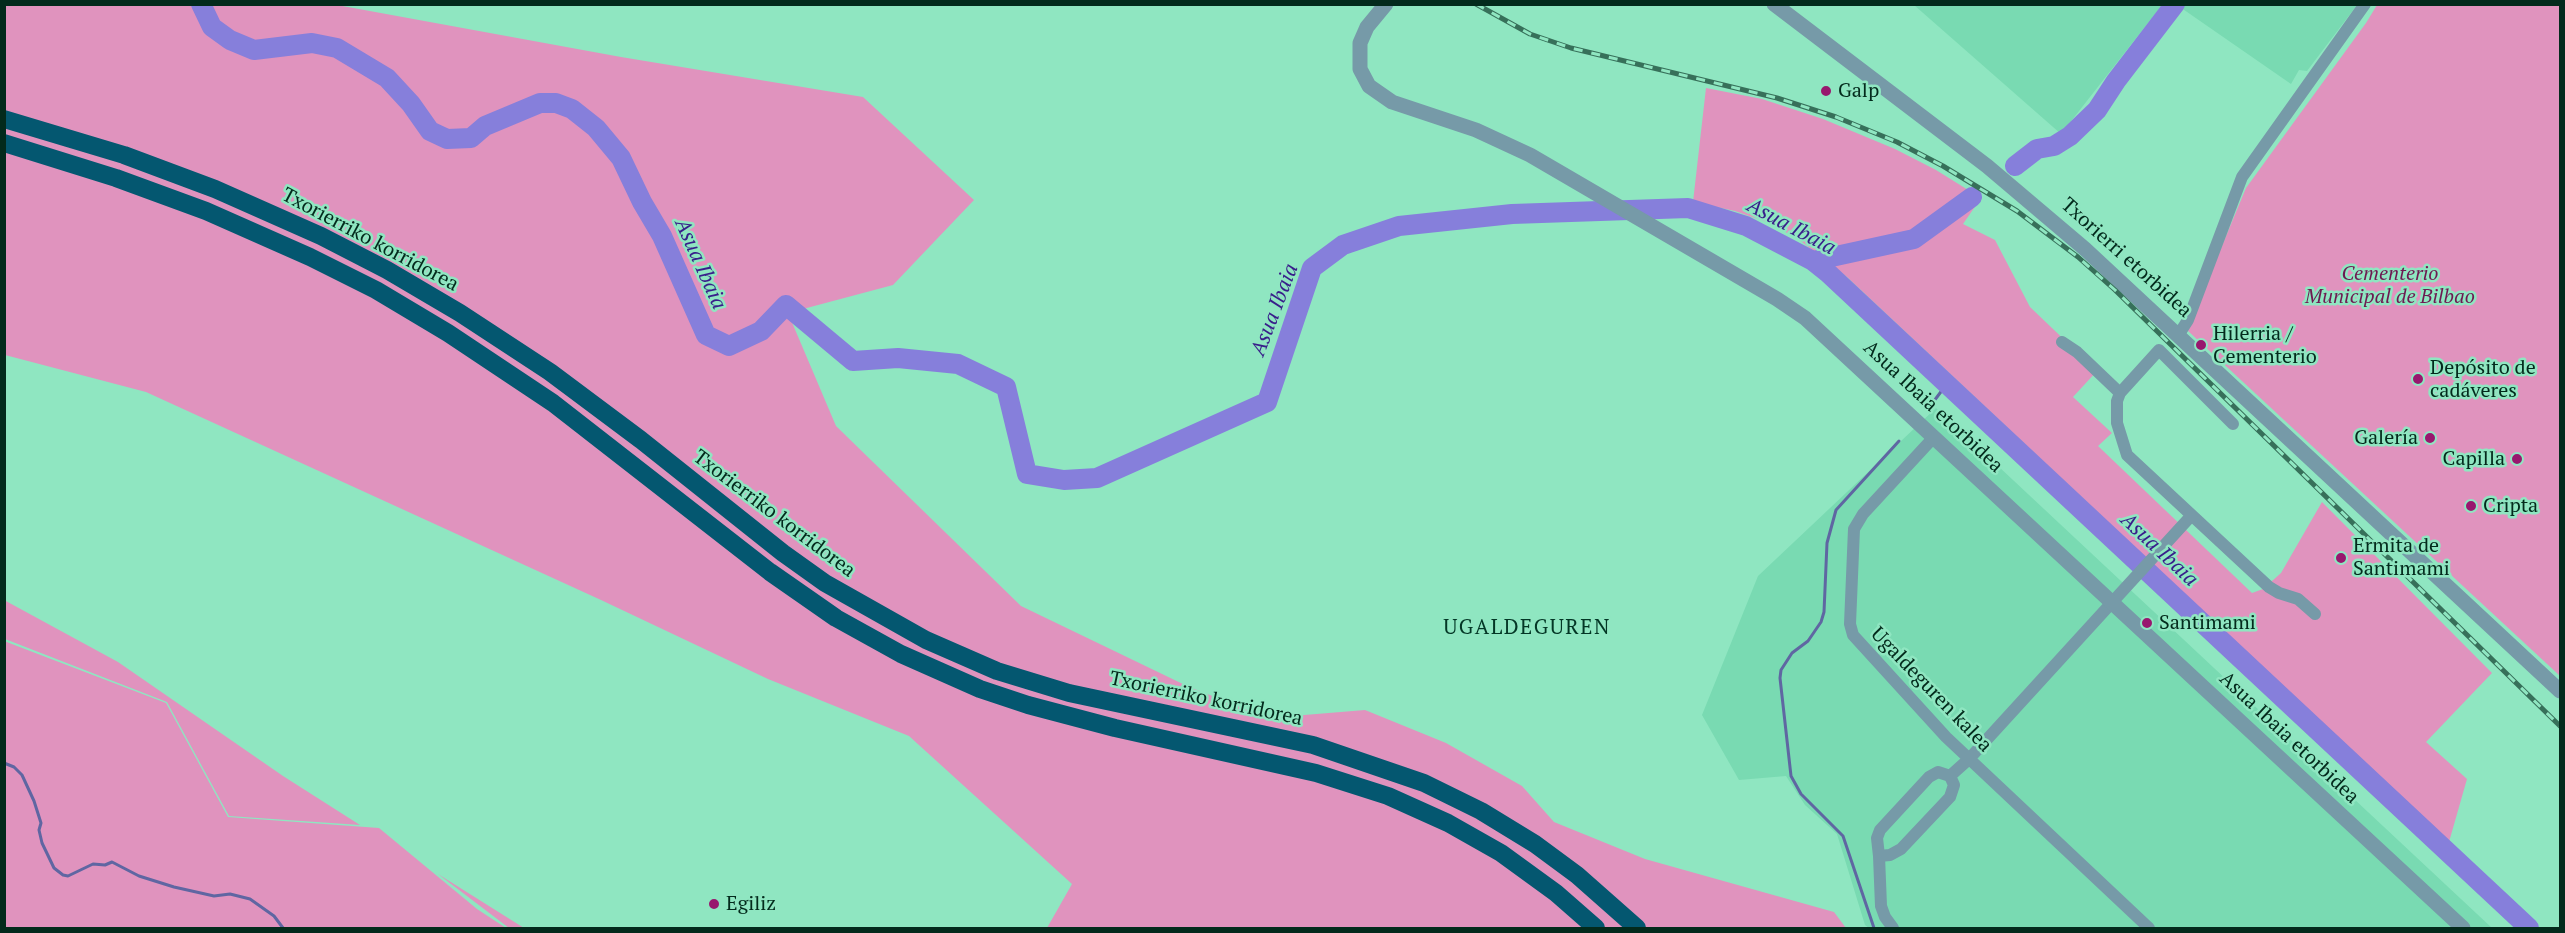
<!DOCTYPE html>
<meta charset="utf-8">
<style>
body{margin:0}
#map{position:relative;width:2565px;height:933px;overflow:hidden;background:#8fe6c1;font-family:"PT Serif",serif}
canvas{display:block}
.frame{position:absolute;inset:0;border:6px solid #032a1c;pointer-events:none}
</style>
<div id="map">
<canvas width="2565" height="933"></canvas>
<div class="frame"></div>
</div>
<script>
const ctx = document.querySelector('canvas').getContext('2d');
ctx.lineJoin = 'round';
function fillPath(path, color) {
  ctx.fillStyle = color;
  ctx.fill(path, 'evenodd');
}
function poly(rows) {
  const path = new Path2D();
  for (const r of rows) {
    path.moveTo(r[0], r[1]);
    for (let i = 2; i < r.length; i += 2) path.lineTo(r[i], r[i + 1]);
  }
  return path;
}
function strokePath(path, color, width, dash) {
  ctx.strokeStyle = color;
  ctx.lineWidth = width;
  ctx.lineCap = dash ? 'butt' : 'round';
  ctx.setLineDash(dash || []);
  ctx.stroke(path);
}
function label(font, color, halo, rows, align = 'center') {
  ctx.font = font + ' "PT Serif",serif';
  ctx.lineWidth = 5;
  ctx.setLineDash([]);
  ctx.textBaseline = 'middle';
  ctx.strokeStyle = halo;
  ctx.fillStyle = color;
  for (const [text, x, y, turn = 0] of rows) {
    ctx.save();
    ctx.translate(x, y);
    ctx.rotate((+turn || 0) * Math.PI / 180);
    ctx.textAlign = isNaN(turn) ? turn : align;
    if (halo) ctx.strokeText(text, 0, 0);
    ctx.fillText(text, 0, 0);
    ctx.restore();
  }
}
fillPath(poly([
 [1914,5,2162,5,2061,134],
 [2177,5,2357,5,2307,71,2299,70,2291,84],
 [1936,408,2492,928,1869,928,1865,925,1837,834,1805,805,1786,776,1739,780,1702,715,1758,576]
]), '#79dab2');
fillPath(poly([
 [4,5,337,5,621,57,863,97,974,200,893,285,788,313,836,426,1021,606,1187,686,1268,718,1365,710,1446,743,1522,786,1554,822,1645,859,1834,912,1846,928,1047,928,1072,884,909,736,768,679,601,600,146,392,5,355],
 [2377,5,2560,5,2560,676,2187,330,2246,188,2366,23],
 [1706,88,1762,99,1823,119,1895,149,1936,170,1981,198,1963,224,1995,240,2030,307,2097,371,2073,397,2112,433,2098,446,2252,593,2263,589,2281,573,2322,502,2492,673,2426,742,2467,779,2449,842,1847,277,1802,242,1772,224,1735,211,1693,202],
 [4,600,118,662,283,776,360,825,229,816,167,702,5,639],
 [4,641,166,703,228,817,379,828,477,909,506,928,5,928],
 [438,874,524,928,509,928]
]), '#e093be');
strokePath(poly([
 [1931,405,1946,385],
 [4,763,14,767,22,775,34,801,41,823,39,830,42,843,54,868,63,875,68,876,93,864,105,865,112,862,139,876,174,887,214,896,230,894,250,899,274,916,283,928],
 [1874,928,1843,836,1801,794,1791,776,1780,678,1781,670,1792,653,1808,641,1821,622,1824,612,1827,543,1836,510,1899,441]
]), '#5f66a2', 3);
strokePath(poly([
 [201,4,212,27,230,40,254,50,312,43,337,48,387,78,411,104,430,131,447,139,471,138,485,126,540,103,556,103,572,109,596,128,621,158,642,202,662,236,706,335,729,346,761,331,786,305,853,361,898,358,958,364,1006,387,1027,474,1064,480,1097,478,1267,402,1312,268,1343,245,1399,226,1512,214,1688,208,1746,226,1813,261,1828,273,2529,928],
 [2015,166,2037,149,2054,146,2070,136,2097,110,2116,81,2175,4],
 [1813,261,1914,239,1972,197]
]), '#867fdb', 20);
strokePath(poly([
 [2179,334,2188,320,2242,177,2365,4],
 [2062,342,2077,352,2120,393,2117,401,2117,423,2127,455,2269,587,2279,593,2298,599,2315,614],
 [2120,393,2159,350,2233,424],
 [1934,437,1863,514,1854,529,1850,624,1853,635,1946,737,2149,928],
 [1950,776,1954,785,1950,797,1901,849,1890,855,1879,856,1877,838,1880,830,1929,777,1938,772,1950,776,1969,759,2191,516],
 [1879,856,1881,906,1885,917,1893,928]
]), '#769aa8', 12);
strokePath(poly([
 [1386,4,1367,27,1360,43,1360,69,1369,86,1392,102,1476,130,1530,155,1777,299,1805,318,2463,928],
 [1774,4,1987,166,2085,249,2560,691]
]), '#769aa8', 15);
strokePath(poly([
 [4,119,124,155,215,189,321,236,387,270,460,313,550,372,641,440,783,553,825,583,926,640,997,671,1069,693,1313,745,1424,783,1481,811,1535,844,1577,875,1637,928],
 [4,143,116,178,206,211,310,257,376,290,448,333,553,403,770,572,836,618,901,654,980,689,1028,705,1115,728,1316,773,1388,796,1448,823,1501,853,1556,893,1596,928]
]), '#045770', 18);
const rail = poly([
 [1476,4,1530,34,1571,48,1777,98,1836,117,1897,142,1943,166,2017,211,2078,257,2115,290,2560,726]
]);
strokePath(rail, '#37705a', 5);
strokePath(rail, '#8fe6c1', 3, [9]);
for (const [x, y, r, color] of [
 [1826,91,6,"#98176e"],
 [2201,345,6,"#98176e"],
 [2418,379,6,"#98176e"],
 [2430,438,6,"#98176e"],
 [2517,459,6,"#98176e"],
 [2471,506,6,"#98176e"],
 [2341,558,6,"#98176e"],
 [2147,623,6,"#98176e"],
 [714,904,6,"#98176e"]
]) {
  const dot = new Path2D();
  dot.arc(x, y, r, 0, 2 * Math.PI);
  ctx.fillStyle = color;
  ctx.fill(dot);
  strokePath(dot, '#8fe6c1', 2);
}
label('20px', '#032a1c', '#8fe6c1', [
 ["Galp",1838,91],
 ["Hilerria /",2213,334],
 ["Cementerio",2213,357],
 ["Depósito de",2430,368],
 ["cadáveres",2430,391],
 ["Galería",2418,438,"right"],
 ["Capilla",2505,459,"right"],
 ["Cripta",2483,506],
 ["Ermita de",2353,546],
 ["Santimami",2353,569],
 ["Santimami",2159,623],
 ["Egiliz",726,904]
], 'left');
label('20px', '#032a1c', '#8fe6c1', [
 ["Txorierriko korridorea",370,240,28],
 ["Txorierri etorbidea",2126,258,42],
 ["Asua Ibaia etorbidea",1933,407,43],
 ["Txorierriko korridorea",774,514,37],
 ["Ugaldeguren kalea",1931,690,46],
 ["Txorierriko korridorea",1206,699,12],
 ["Asua Ibaia etorbidea",2289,738,43]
]);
label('italic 20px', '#6e1951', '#8fe6c1', [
 ["Cementerio",2390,274],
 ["Municipal de Bilbao",2390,297]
]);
label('italic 21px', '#381e8a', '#8fe6c1', [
 ["Asua Ibaia",1791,227,28],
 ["Asua Ibaia",700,264,66],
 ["Asua Ibaia",1275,310,-69],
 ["Asua Ibaia",2159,550,43]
]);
ctx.letterSpacing = '1.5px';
label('21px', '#033625', '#8fe6c1', [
 ["UGALDEGUREN",1527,628]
]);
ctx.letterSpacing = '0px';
</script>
